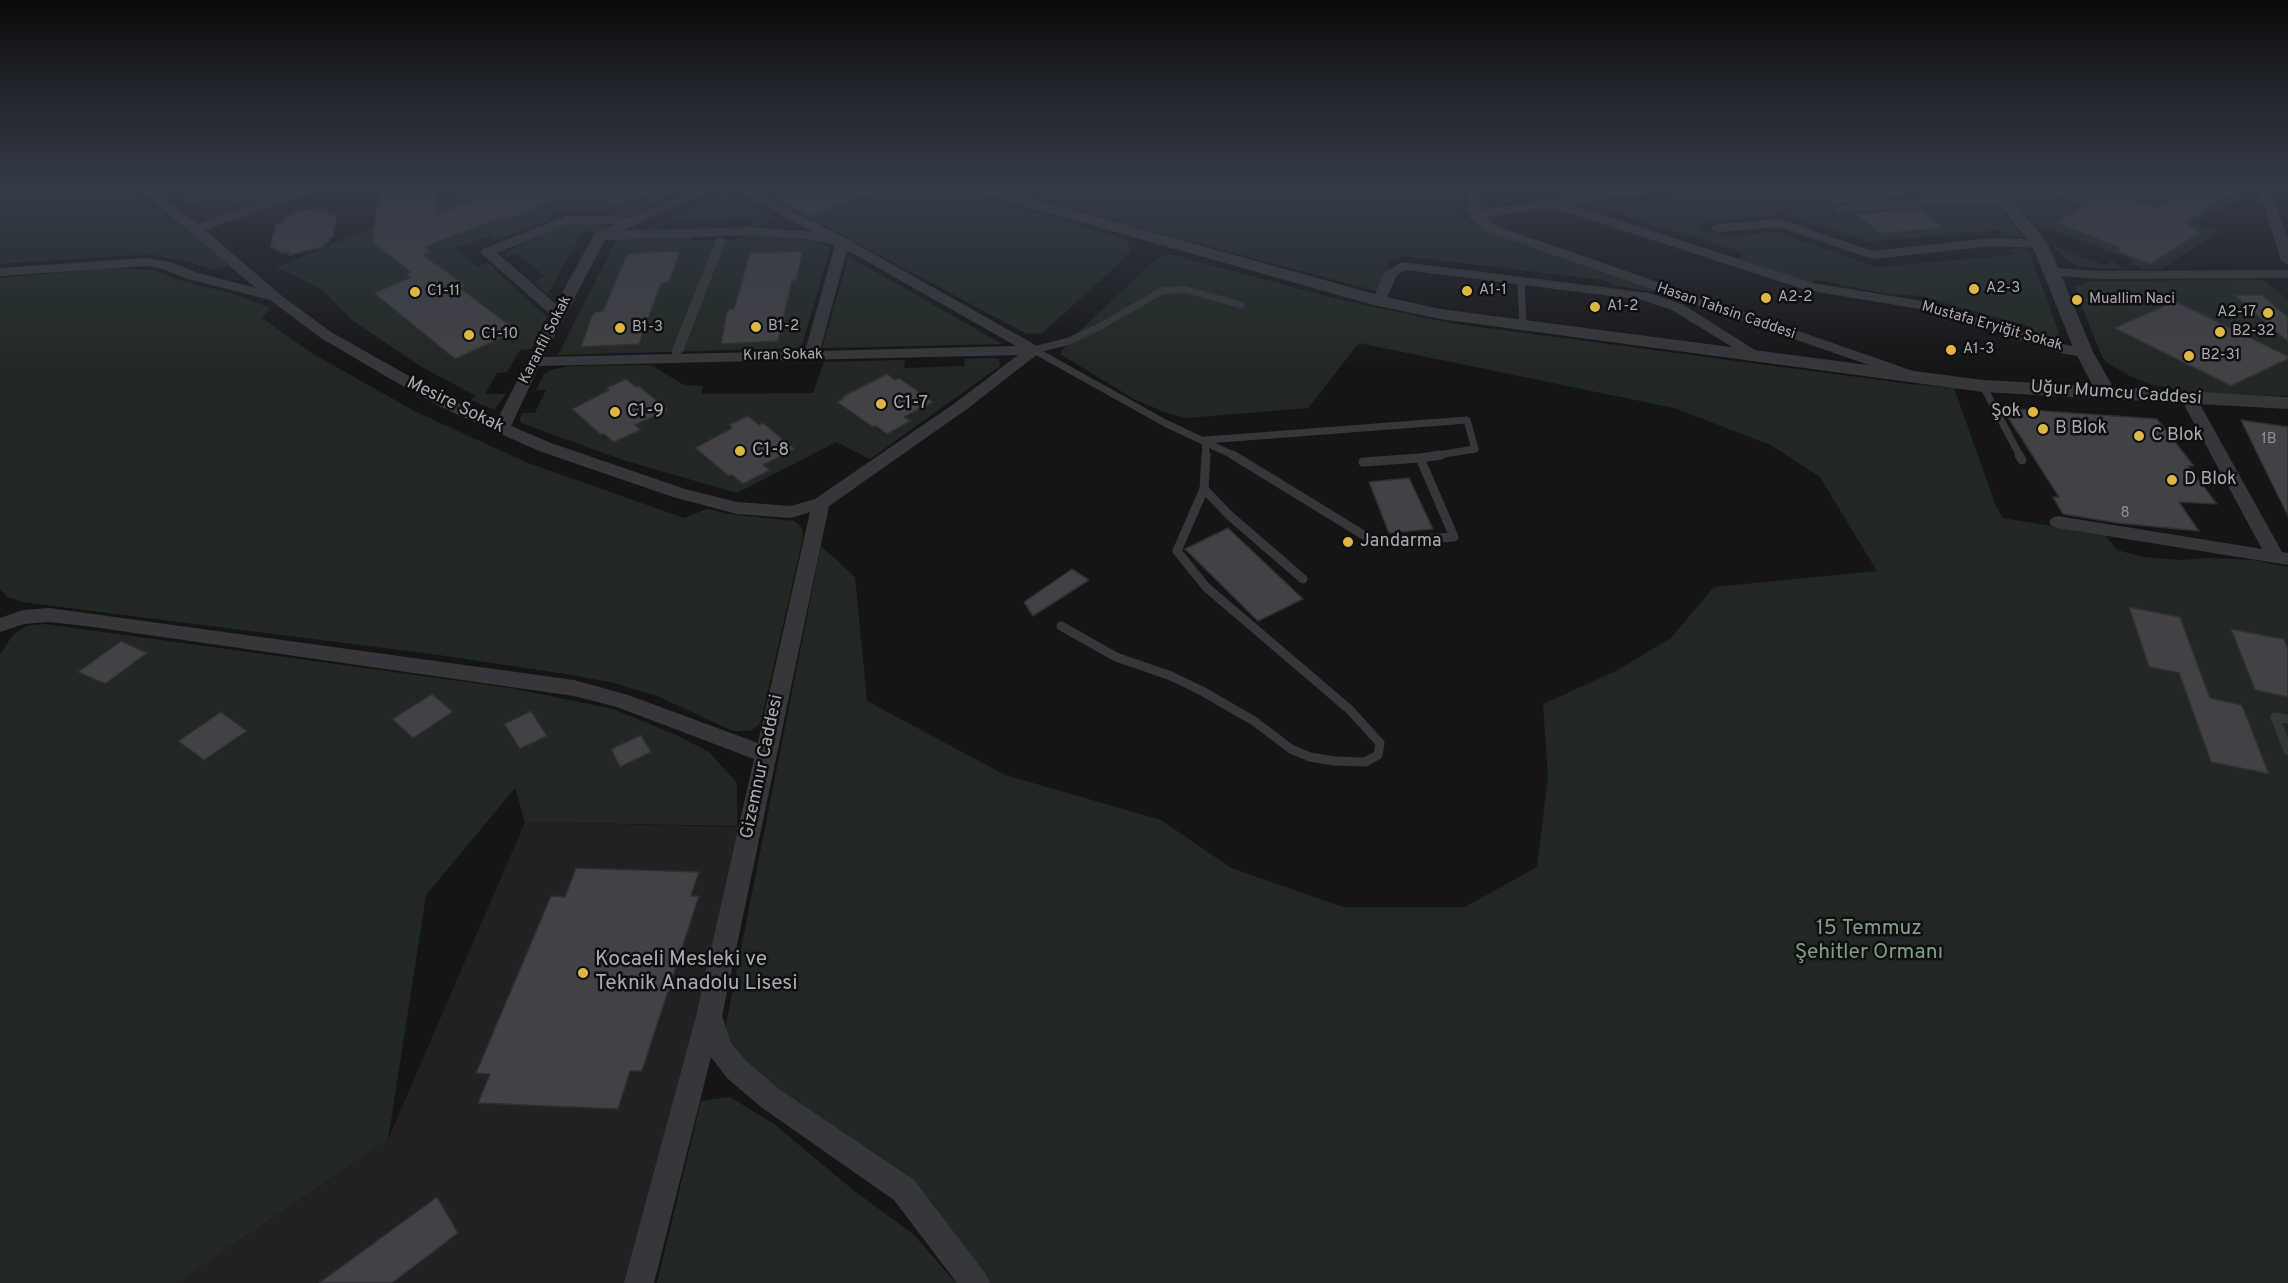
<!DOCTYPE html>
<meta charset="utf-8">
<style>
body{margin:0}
canvas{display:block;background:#151516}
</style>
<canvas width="2288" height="1283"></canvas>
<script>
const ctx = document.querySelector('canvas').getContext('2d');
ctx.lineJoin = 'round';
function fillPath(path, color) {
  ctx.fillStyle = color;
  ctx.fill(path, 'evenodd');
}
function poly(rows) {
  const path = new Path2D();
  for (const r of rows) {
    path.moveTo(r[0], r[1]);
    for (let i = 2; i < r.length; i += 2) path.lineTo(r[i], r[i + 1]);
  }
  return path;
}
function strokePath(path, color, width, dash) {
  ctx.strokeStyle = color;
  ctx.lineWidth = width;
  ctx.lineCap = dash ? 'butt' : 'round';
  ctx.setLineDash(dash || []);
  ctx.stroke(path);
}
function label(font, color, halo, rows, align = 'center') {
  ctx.font = font + ' Overpass,sans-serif';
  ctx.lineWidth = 5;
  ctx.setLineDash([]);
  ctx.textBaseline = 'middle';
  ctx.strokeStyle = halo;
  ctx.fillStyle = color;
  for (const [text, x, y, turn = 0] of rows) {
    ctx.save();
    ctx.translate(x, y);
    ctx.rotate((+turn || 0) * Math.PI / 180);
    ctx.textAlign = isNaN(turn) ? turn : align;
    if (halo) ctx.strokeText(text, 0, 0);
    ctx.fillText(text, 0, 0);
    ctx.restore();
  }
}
fillPath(poly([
 [525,822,745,827,626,1283,176,1283,388,1140]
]), '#212123');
fillPath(poly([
 [0,186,126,186,188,232,228,265,227,267,214,270,189,262,153,255,116,256,0,264],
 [158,186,301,186,254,203,225,207,204,207,185,202],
 [462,186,690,186,637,210,643,214,640,216,610,216,612,211,567,212,546,217,549,221,496,240,490,236,456,248,477,267,488,263,547,317,531,349,520,350,507,372,497,373,485,394,506,394,495,409,492,409,471,400,476,396,420,366,352,320,324,291,277,267,461,192],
 [751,186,946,186,1128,240,1130,251,1119,264,1042,333,1027,334],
 [995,186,1470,186,1458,206,1470,223,1514,242,1662,293,1616,286,1603,280,1404,256,1388,262,1391,273,1383,293,1166,235],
 [1740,186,1983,186,1988,193,1980,196,1924,198,1918,194,1830,201,1839,209,1828,210,1833,215,1971,202,2000,208,2023,238,2003,234,1999,230,1867,242,1786,214,1694,224,1702,232,1715,231,1722,238,1776,232,1877,267,2014,255,2010,250,2021,248,2029,251,2062,341,2026,331,2028,326,1920,296,1886,294,1814,279,1812,284,1739,259,1743,253,1610,211,1607,213,1594,209,1601,204],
 [2004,186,2239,186,2254,191,2197,223,2219,232,2161,269,2144,269,2129,263,2133,260,2033,223],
 [720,190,770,215,770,219,763,225,752,227,754,219,666,222,663,230,633,231,632,230,634,227,641,231,717,198,710,193],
 [572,224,607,224,604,231,583,231,547,294,533,282,545,277,517,253,504,258,510,250,562,226],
 [744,234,780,235,828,245,830,249,801,348,558,355,617,239,692,236,691,241,742,239],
 [2051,245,2104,265,2113,261,2123,269,2079,267,2068,261],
 [1165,255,1173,255,1333,298,1449,323,1910,384,1954,388,1996,506,2003,518,2105,535,2117,550,2143,557,2181,560,2209,558,2253,560,2288,567,2288,1283,975,1283,904,1190,721,1050,821,546,855,577,867,701,1005,775,1161,820,1231,868,1343,907,1465,907,1537,867,1548,777,1543,704,1616,671,1671,638,1714,587,1877,571,1820,477,1771,445,1674,408,1359,343,1308,408,1186,418,1164,412,1134,399,1060,354,1069,341,1155,260],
 [849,257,1002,344,822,348],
 [112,268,153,270,185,282,234,294,270,308,262,318,310,352,416,412,528,463,684,518,707,509,728,514,794,521,802,528,803,537,762,717,758,726,750,731,733,731,657,696,614,683,566,674,439,655,22,602,6,596,0,588,0,278],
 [2264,280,2288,300,2288,396,2199,393,2153,385,2132,377,2107,363,2102,357,2075,288,2089,281],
 [991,358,999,359,1000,366,870,459,836,442,737,493,623,460,521,423,520,418,523,413,535,413,546,390,536,390,544,374,551,370,570,366,651,365,684,385,703,386,701,394,813,393,824,362,905,360,904,368,964,366,965,359],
 [44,624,510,688,613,709,676,735,709,752,737,783,737,826,525,822,515,788,426,895,388,1140,176,1283,0,1283,0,654,13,635,27,626],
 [730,1097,774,1124,853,1190,913,1234,956,1283,657,1283,701,1101]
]), '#212823');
const building = poly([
 [379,186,431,186,431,190,438,189,437,214,514,186,527,186,551,202,506,219,501,217,425,247,431,252,423,255,466,286,460,288,517,331,455,359,374,293,411,277,407,274,411,272,373,243,379,186],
 [582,186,662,186,663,188,615,206,582,186],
 [822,186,885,186,885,188,810,216,781,202,822,186],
 [1813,186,1893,186,1907,197,1839,203,1834,205,1813,186],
 [2037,186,2096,186,2155,208,2189,188,2245,186,2184,223,2201,232,2150,264,2115,250,2120,248,2056,222,2085,206,2037,186],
 [317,209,317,211,325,210,324,213,329,212,328,216,337,214,333,237,329,238,329,242,324,243,323,247,289,255,289,252,280,253,281,250,275,251,276,247,270,248,276,224,281,223,287,216,294,215,294,212,317,209],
 [1921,209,1944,228,1880,233,1857,214,1921,209],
 [666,251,680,252,669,282,661,283,639,344,581,347,591,318,595,312,603,311,627,254,666,251],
 [803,251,796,281,792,281,778,341,721,344,726,315,729,309,734,309,750,253,803,251],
 [2234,295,2262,295,2288,317,2288,342,2234,295],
 [2175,301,2288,356,2288,359,2231,386,2114,328,2175,301],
 [887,374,895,380,899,378,933,402,904,417,911,421,887,434,876,426,873,427,837,402,844,398,842,397,887,374],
 [626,379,636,387,639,386,668,410,635,425,641,430,614,442,604,434,601,435,572,409,609,390,606,388,626,379],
 [2002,408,2157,419,2194,466,2188,466,2217,504,2179,502,2199,531,2117,523,2063,514,2053,497,2059,497,2002,408],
 [748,416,759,425,763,423,795,449,763,465,770,470,743,484,732,475,729,476,695,448,732,428,729,425,748,416],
 [2241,420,2288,427,2288,516,2257,453,2241,420],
 [1409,478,1433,529,1389,533,1369,482,1409,478],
 [1228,528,1303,599,1258,621,1185,549,1228,528],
 [1072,569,1089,580,1033,616,1024,602,1072,569],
 [2129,607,2180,617,2210,698,2242,705,2269,774,2211,762,2179,673,2149,667,2129,607],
 [2231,629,2284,639,2288,649,2288,697,2255,690,2231,629],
 [121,641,147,653,105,684,78,672,121,641],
 [432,694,453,712,413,738,392,719,432,694],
 [531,711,547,736,520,749,504,724,531,711],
 [221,712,247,731,204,760,178,741,221,712],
 [641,735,651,752,620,767,611,749,641,735],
 [576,868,699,872,691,896,699,896,642,1071,630,1071,618,1109,478,1103,490,1074,476,1073,551,896,565,897,576,868],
 [437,1197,458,1233,392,1283,319,1283,437,1197]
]);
fillPath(building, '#424246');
strokePath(building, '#2f2f32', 1.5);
strokePath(poly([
 [1521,280,1523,325],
 [1034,350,1165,423,1235,456],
 [1034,350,1069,341,1099,327,1162,291,1184,289,1241,305],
 [1983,386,2020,456],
 [1205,440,1206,456],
 [1207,440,1467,420,1475,449,1432,456]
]), '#36373b', 7);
strokePath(poly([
 [1206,455,1204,489,1229,515,1303,579],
 [1233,455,1375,542,1454,537,1420,458,1363,462],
 [2019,455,2022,460],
 [1420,458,1441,455],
 [1061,626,1116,657,1171,676,1202,691,1254,721,1291,749,1310,757,1334,761,1365,762,1378,755,1380,743,1350,710,1206,587,1177,551,1204,489],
 [2288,719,2275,717,2288,750]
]), '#36373b', 9);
fillPath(poly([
 [721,237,726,240,683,352,677,355,673,354,671,352,716,240,721,237]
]), '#36373b');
fillPath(poly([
 [134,186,148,186,198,224,303,186,321,186,319,189,205,230,282,296,331,332,455,402,497,420,551,315,483,255,481,252,483,249,567,216,633,217,705,186,722,186,622,231,751,227,813,232,728,186,744,186,847,239,1039,347,1042,350,1039,353,967,409,829,506,722,1016,731,1043,745,1060,779,1089,914,1180,985,1273,990,1283,957,1283,894,1200,761,1107,727,1078,711,1057,654,1283,624,1283,696,1016,754,759,617,707,574,696,86,626,49,622,24,624,0,632,0,618,23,610,49,608,574,680,628,695,758,743,810,512,791,518,737,514,673,497,539,451,443,408,394,381,321,338,270,300,188,279,163,269,146,266,0,276,0,268,146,258,171,262,198,273,256,288,134,186],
 [569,224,617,224,595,233,556,304,497,253,569,224],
 [751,235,806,239,835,245,805,351,543,357,605,240,751,235],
 [847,250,1016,346,820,351,847,250],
 [1018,355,955,403,815,499,791,506,737,502,685,489,551,443,511,426,539,366,1018,355],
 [1475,186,1488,186,1482,194,1480,210,1645,186,1682,186,1676,190,1568,204,1813,283,1928,302,2067,345,2089,349,2092,352,2084,357,2065,354,1926,310,1806,290,1554,208,1485,217,1494,225,1916,372,1919,375,1911,380,1906,378,1484,231,1470,218,1466,208,1470,194,1475,186],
 [2254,186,2266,186,2274,199,2288,240,2288,265,2281,261,2262,199,2254,186],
 [1951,196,2006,198,2012,202,2006,206,1951,204,1839,213,1833,209,1839,205,1951,196],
 [1780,219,1873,251,1992,238,2040,240,2047,244,2040,248,1992,246,1872,259,1779,227,1718,232,1711,228,1718,224,1780,219],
 [1402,262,1649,293,1682,304,1763,355,1755,360,1750,358,1672,310,1642,300,1405,270,1397,275,1384,304,1374,304,1372,301,1384,273,1402,262],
 [2053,268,2101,271,2288,270,2288,278,2101,279,2048,275,2046,272,2048,269,2053,268],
 [2189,394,2197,399,2282,552,2288,553,2288,565,2058,528,2052,526,2049,522,2052,518,2058,516,2262,549,2181,399,2189,394]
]), '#36373b');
fillPath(poly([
 [961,186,986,186,1382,296,1440,309,1983,380,2093,386,2075,352,2032,245,1985,186,2001,186,2048,244,2093,352,2113,387,2288,397,2288,409,1983,392,1440,319,1373,305,964,189,961,186]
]), '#36373b');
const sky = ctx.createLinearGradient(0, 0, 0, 366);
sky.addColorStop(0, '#0c0c0c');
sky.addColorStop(0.51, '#353b47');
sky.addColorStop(1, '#353b4700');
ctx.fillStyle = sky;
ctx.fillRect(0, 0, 2288, 366);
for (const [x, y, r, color] of [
 [1974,289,6,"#ddb646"],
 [1467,291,6,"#ddb646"],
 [415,292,6,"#ddb646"],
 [1766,298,6,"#ddb646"],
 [2077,300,6,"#ddb646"],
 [1595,307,6,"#ddb646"],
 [2268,313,6,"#ddb646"],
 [756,327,6,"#ddb646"],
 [620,328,6,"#ddb646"],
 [2220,332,6,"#ddb646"],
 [469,335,6,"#ddb646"],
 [1951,350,6,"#ddb646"],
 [2189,356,6,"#ddb646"],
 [881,404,6,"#ddb646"],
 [615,412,6,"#ddb646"],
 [2033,412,6,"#ddb646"],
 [2043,429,6,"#ddb646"],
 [2139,436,6,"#ddb646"],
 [740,451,6,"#ddb646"],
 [2172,480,6,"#ddb646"],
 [1348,542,6,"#ddb646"],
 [583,973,6,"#ddb646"]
]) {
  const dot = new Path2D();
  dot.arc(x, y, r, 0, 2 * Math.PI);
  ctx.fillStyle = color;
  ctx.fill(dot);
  strokePath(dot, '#101011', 2);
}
label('15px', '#a8abb5', '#101011', [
 ["A2-3",1986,289],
 ["A1-1",1479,291],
 ["C1-11",427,292],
 ["A2-2",1778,298],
 ["Muallim Naci",2089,300],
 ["A1-2",1607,307],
 ["A2-17",2256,313,"right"],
 ["B1-2",768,327],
 ["B1-3",632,328],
 ["B2-32",2232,332],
 ["C1-10",481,335],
 ["A1-3",1963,350],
 ["B2-31",2201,356]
], 'left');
label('15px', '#a8abb5', '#101011', [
 ["Hasan Tahsin Caddesi",1726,312,19],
 ["Mustafa Eryiğit Sokak",1992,327,16],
 ["Karanfil Sokak",546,340,-63],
 ["Kıran Sokak",783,356,-1]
]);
label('15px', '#8e9199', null, [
 ["1B",2269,440],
 ["8",2125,514]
]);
label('18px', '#a8abb5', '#101011', [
 ["Uğur Mumcu Caddesi",2116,394,4],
 ["Mesire Sokak",455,406,26],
 ["Gizemnur Caddesi",763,767,-78]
]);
label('18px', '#a8abb5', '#101011', [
 ["C1-7",893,404],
 ["C1-9",627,412],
 ["Şok",2021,412,"right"],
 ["B Blok",2055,429],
 ["C Blok",2151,436],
 ["C1-8",752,451],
 ["D Blok",2184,480],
 ["Jandarma",1360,542]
], 'left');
label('21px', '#819e85', '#101011', [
 ["15 Temmuz",1869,930],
 ["Şehitler Ormanı",1869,954]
]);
label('21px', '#a8abb5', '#101011', [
 ["Kocaeli Mesleki ve",595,961],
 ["Teknik Anadolu Lisesi",595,985]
], 'left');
</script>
